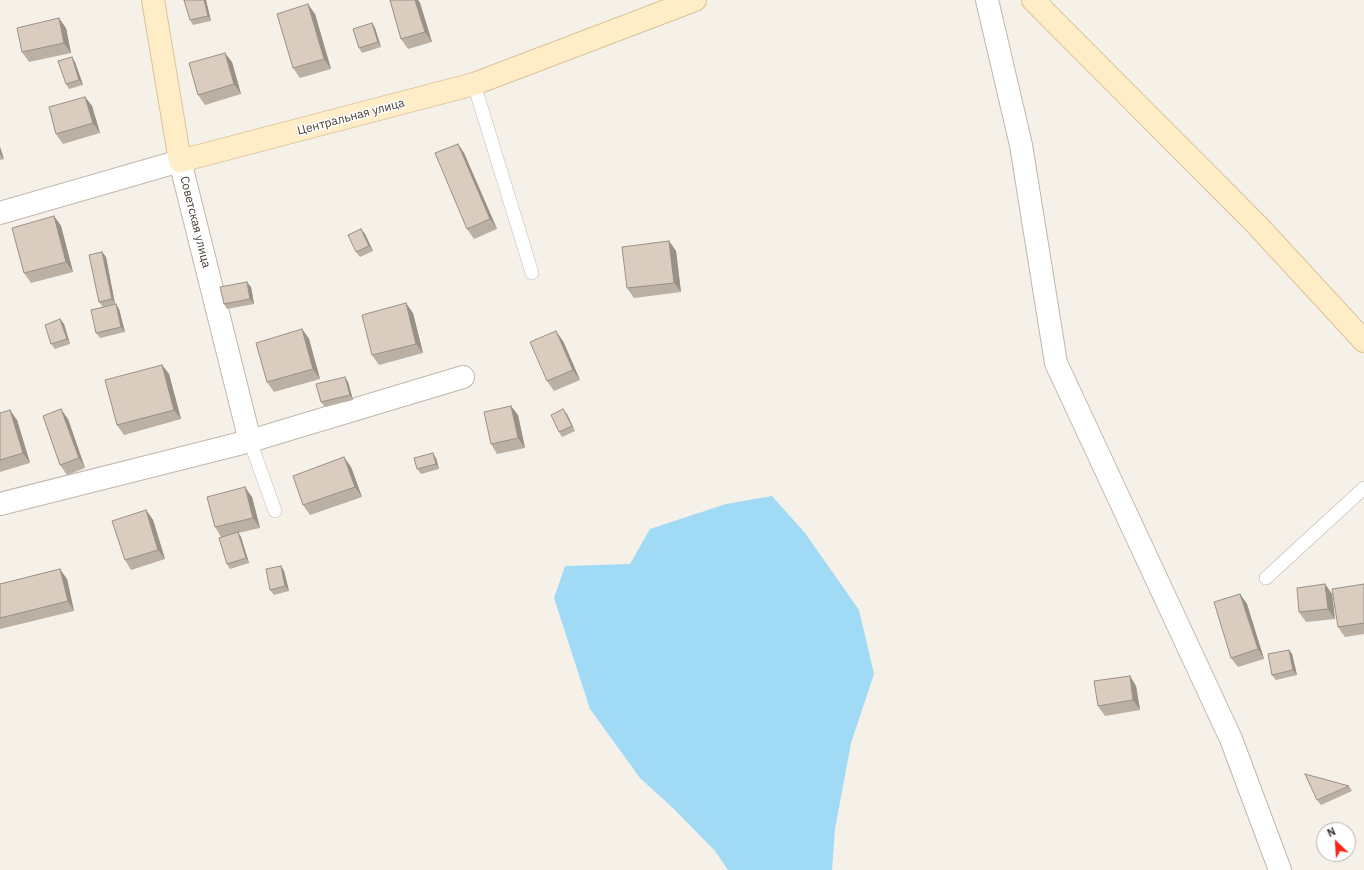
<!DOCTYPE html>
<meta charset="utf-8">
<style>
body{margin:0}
#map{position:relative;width:1364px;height:870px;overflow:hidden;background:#f5f0e8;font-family:"IBM Plex Sans",sans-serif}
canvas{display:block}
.north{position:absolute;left:1316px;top:822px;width:40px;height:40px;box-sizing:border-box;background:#fff;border:1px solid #b6b3af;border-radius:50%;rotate:335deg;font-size:11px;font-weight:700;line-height:16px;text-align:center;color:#494036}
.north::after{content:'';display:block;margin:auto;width:14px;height:18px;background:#ff2315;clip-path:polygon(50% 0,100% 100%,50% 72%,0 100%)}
</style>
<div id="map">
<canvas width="1364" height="870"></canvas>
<div class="north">N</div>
</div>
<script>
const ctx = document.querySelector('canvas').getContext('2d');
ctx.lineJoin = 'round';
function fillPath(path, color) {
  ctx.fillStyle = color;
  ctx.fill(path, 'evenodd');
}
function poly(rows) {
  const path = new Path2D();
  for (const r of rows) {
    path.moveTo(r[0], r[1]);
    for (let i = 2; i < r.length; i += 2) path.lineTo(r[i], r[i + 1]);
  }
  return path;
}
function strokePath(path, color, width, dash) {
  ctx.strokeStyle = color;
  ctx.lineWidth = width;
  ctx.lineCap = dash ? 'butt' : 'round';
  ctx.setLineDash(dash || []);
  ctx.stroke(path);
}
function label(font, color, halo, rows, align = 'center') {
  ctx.font = font + ' "IBM Plex Sans",sans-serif';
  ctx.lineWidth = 3;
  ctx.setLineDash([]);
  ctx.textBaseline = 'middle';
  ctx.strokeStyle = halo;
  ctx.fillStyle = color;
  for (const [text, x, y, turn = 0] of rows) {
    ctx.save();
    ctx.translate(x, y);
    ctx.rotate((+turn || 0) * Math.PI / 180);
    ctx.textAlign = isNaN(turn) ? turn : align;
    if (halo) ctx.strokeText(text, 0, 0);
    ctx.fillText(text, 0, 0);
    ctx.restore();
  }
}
fillPath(poly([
 [772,496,805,533,859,610,874,674,851,743,835,829,832,870,728,870,715,851,674,809,640,778,590,709,554,598,565,566,630,564,650,529,726,504]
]), '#a1daf5');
const lane = poly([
 [474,84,532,273],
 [250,441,275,511],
 [1266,578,1364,488]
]);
const street = poly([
 [987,0,1021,145,1056,363,1231,739,1280,870],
 [0,213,180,161,250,441],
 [0,504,250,441,463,377]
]);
const secondary = poly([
 [153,0,180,161,474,84,695,0],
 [1033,0,1258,226,1364,341]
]);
strokePath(lane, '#c1b7aa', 14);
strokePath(street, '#c1b7aa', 24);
strokePath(secondary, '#dbc397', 24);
strokePath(lane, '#fff', 13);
strokePath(street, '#fff', 22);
strokePath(secondary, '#ffedc8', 22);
fillPath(poly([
 [184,0,206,0,211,21,193,25,190,20],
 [390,0,418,0,420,3,432,42,408,49,401,39],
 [315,14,331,69,300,78,293,68],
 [372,23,375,28,381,47,362,53,359,48],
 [66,28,71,53,29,62,22,52],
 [75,62,83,85,69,89,66,84],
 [232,62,241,94,205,105,198,95],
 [85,97,92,106,100,133,63,144,56,134],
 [458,144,464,153,497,229,474,239,467,229],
 [0,147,4,159,0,160],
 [54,216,61,226,73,272,31,283,24,273],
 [361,229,365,234,373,251,360,257,356,252],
 [669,241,676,251,681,292,634,298,627,288],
 [102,252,106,257,115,304,103,307,99,302],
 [251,287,254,304,227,309,224,304],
 [119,309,125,332,100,338,96,333],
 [413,313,423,353,379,365,372,355],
 [60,319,64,324,70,344,55,349,51,344],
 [302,329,309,339,320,379,274,392,267,382],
 [563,341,580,380,554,391,547,381],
 [162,365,169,374,181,419,124,435,117,425],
 [348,382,353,400,325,407,321,402],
 [0,413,17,420,30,463,0,472],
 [567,414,575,431,562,437,559,432],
 [518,415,525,448,497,454,491,444],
 [68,419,85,468,67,475,60,465],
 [436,458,439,469,421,474,417,469],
 [351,467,362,497,310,515,303,505],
 [252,497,260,528,238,533,241,537,249,563,230,569,227,564,221,537,215,527],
 [146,510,153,520,165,559,131,570,125,560],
 [281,566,284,571,289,591,274,595,270,590],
 [67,579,74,611,0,629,0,584],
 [1325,584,1332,594,1335,619,1306,622,1299,612],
 [1364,584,1364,634,1345,637,1338,627],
 [1240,594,1247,604,1264,659,1238,667,1231,658],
 [1289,650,1292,654,1297,675,1276,680,1272,675],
 [1130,676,1136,686,1140,710,1105,716,1098,706],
 [1349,786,1352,791,1321,805,1317,800]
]), '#bbb0a4');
fillPath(poly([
 [204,0,206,0,211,21,208,16],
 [415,0,418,0,420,3,432,42,425,32],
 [308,4,315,14,331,69,324,59],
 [59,18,66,28,71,53,64,43],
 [372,23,375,28,381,47,378,42],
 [225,53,232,62,241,94,234,84],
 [72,57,75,62,83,85,79,80],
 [85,97,92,106,100,133,93,123],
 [458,144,464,153,497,229,490,219],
 [0,147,4,159,0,154],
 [54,216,61,226,73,272,66,262],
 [361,229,365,234,373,251,369,246],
 [669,241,676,251,681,292,674,283],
 [102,252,106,257,115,304,112,299],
 [247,282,251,287,254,304,250,299],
 [406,303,413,313,423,353,416,344],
 [116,304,119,309,125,332,121,327],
 [60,319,64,324,70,344,67,339],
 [302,329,309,339,320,379,313,369],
 [556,331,563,341,580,380,573,370],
 [162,365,169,374,181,419,174,410],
 [345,377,348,382,353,400,350,395],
 [511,406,518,415,525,448,518,438],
 [61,409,68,419,85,468,79,458],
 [563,409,567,414,575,431,572,426],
 [10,410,17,420,30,463,23,453],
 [433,453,436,458,439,469,436,464],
 [344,457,351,467,362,497,355,487],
 [245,487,252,497,260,528,253,518],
 [146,510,153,520,165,559,158,550],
 [238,532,241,537,249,563,246,558],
 [281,566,284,571,289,591,285,586],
 [60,569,67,579,74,611,68,601],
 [1325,584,1332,594,1335,619,1328,609],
 [1240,594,1247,604,1264,659,1258,649],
 [1289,650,1292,654,1297,675,1293,670],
 [1130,676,1136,686,1140,710,1133,700]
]), '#999086');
const building = poly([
 [184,0,204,0,208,16,190,20,184,0],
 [390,0,415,0,425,32,401,39,390,0],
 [308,4,324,59,293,68,277,14,308,4],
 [59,18,64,43,22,52,17,28,59,18],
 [372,23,378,42,359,48,353,29,372,23],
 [225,53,234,84,198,95,189,63,225,53],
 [72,57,79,80,66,84,58,61,72,57],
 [85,97,93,123,56,134,49,107,85,97],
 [458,144,490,219,467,229,435,153,458,144],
 [54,216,66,262,24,273,12,228,54,216],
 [361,229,369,246,356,252,348,235,361,229],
 [669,241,674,283,627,288,622,247,669,241],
 [102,252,112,299,99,302,89,255,102,252],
 [247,282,250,299,224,304,220,287,247,282],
 [406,303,416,344,372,355,362,315,406,303],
 [116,304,121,327,96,333,91,310,116,304],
 [60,319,67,339,51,344,45,325,60,319],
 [302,329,313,369,267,382,256,343,302,329],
 [556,331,573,370,547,381,530,342,556,331],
 [162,365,174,410,117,425,105,380,162,365],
 [345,377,350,395,321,402,316,384,345,377],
 [511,406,518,438,491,444,484,412,511,406],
 [61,409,79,458,60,465,43,416,61,409],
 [563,409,572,426,559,432,551,415,563,409],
 [10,410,23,453,0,460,0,413,10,410],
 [433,453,436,464,417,469,414,458,433,453],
 [344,457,355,487,303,505,293,476,344,457],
 [245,487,253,518,215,527,207,497,245,487],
 [146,510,158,550,125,560,112,521,146,510],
 [238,532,246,558,227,564,219,538,238,532],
 [281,566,285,586,270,590,266,569,281,566],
 [60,569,68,601,0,618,0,584,60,569],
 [1325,584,1328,609,1299,612,1297,588,1325,584],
 [1364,584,1364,623,1338,627,1332,589,1364,584],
 [1240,594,1258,649,1231,658,1214,602,1240,594],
 [1289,650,1293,670,1272,675,1268,654,1289,650],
 [1130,676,1133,700,1098,706,1094,681,1130,676],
 [1305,774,1349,786,1317,800,1305,774]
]);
fillPath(building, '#dacdbf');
strokePath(building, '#999086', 1);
label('12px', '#494036', '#fff', [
 ["Центральная улица",351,117,-15],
 ["Советская улица",195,222,76]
]);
</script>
